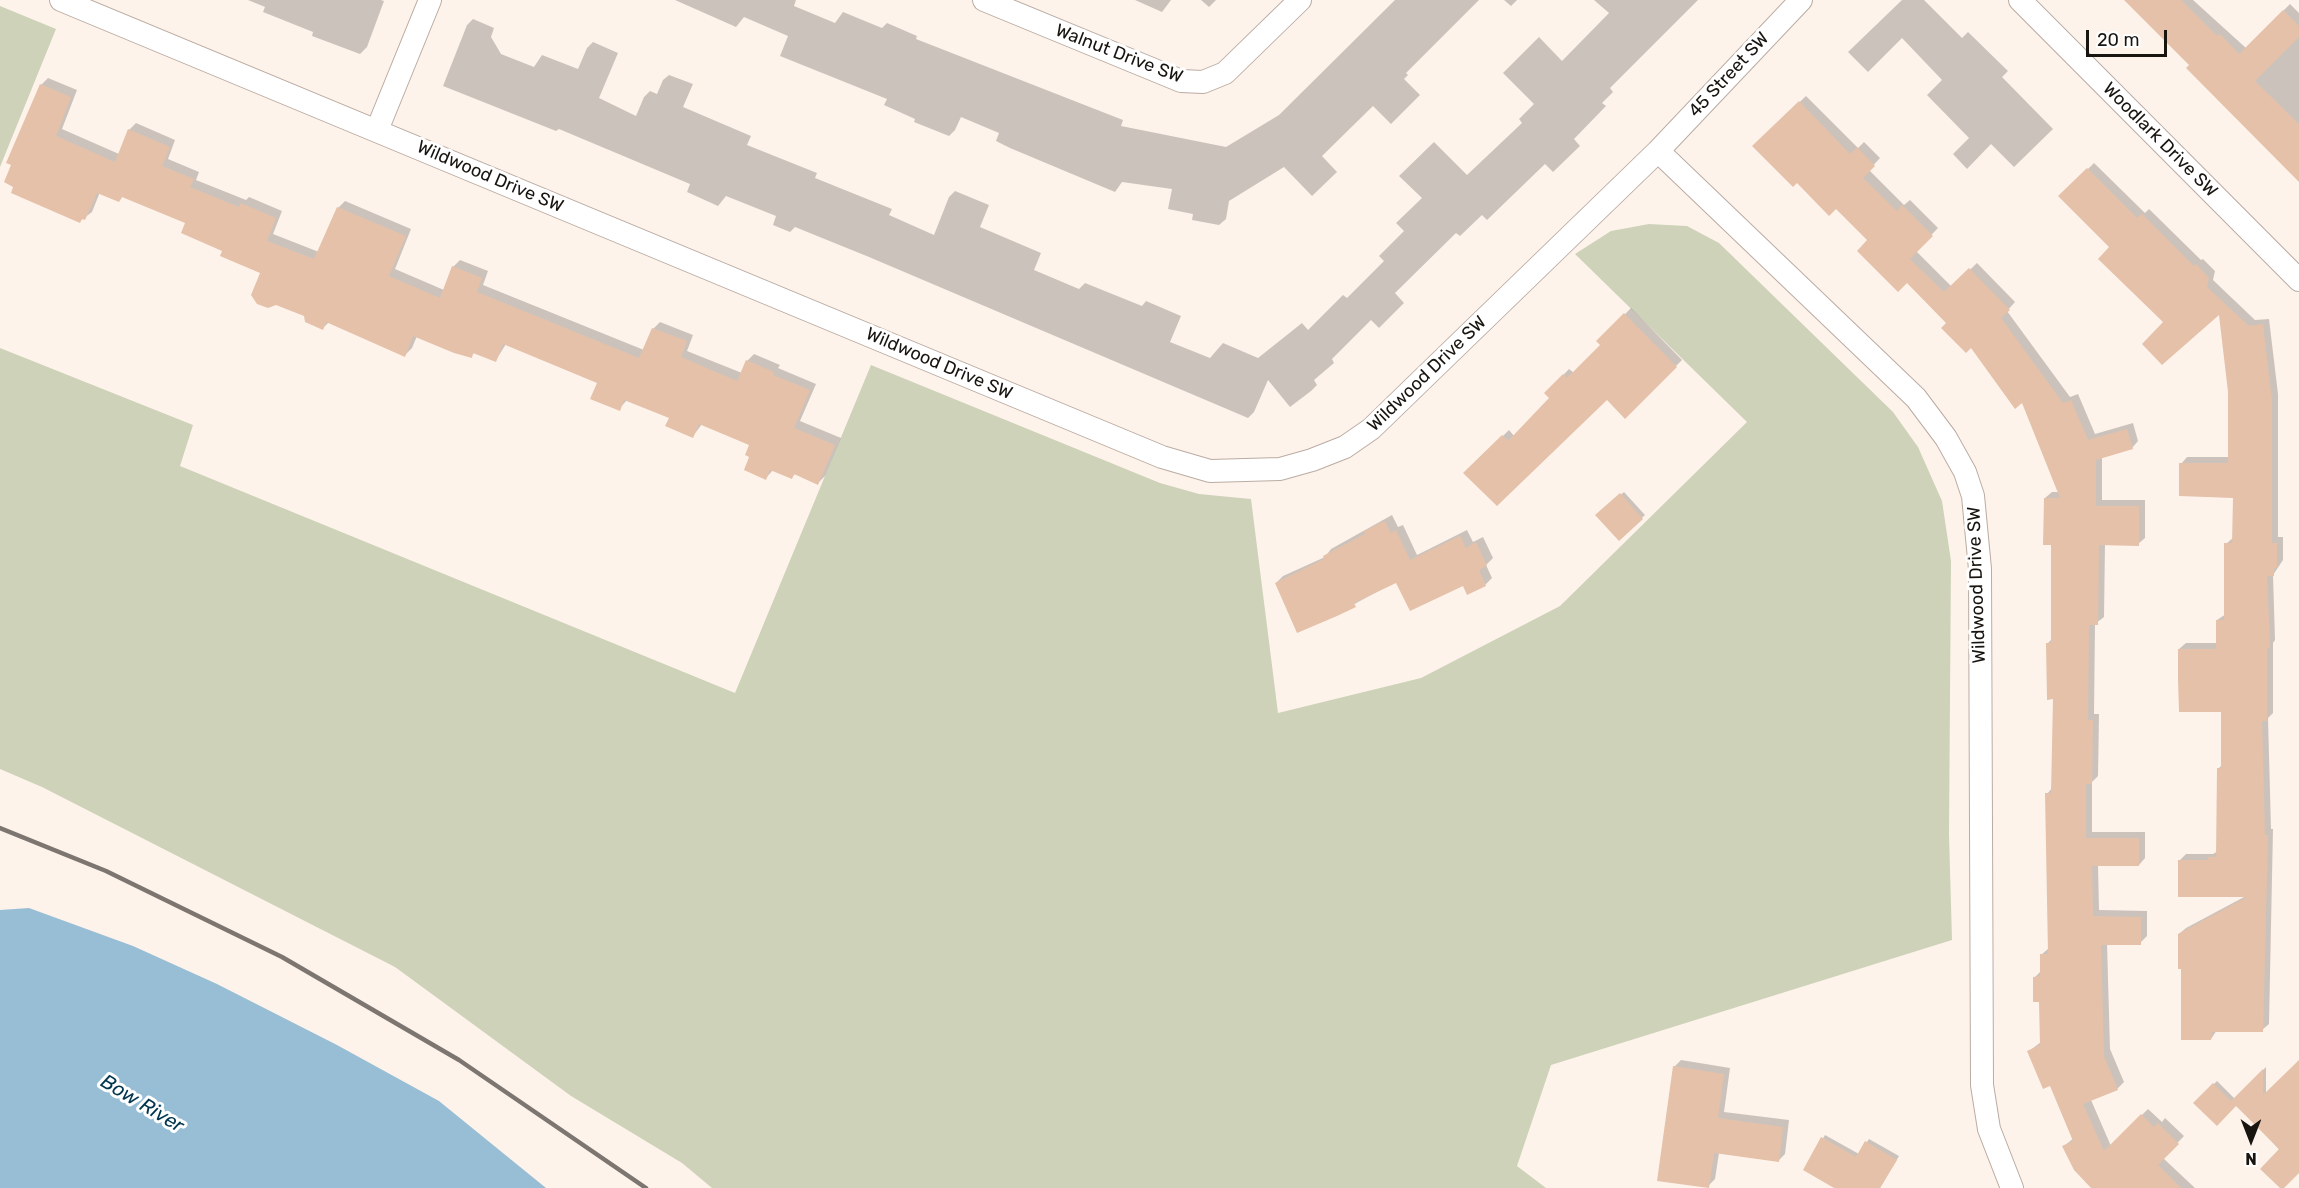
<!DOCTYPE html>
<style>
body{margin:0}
#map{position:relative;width:2299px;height:1188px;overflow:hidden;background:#fef3eb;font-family:Rubik,sans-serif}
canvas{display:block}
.north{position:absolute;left:2221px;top:1110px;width:60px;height:60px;-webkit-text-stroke:4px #fff;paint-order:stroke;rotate:180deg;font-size:16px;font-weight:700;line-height:24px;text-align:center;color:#181410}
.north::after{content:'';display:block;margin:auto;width:21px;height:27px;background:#181410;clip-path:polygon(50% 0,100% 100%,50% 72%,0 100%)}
.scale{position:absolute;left:2086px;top:30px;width:81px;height:27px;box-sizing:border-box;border:3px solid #181410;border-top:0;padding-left:8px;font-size:18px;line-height:21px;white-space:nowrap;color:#181410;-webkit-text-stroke:4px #fff;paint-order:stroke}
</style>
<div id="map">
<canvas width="2299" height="1188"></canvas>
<div class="north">N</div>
<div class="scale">20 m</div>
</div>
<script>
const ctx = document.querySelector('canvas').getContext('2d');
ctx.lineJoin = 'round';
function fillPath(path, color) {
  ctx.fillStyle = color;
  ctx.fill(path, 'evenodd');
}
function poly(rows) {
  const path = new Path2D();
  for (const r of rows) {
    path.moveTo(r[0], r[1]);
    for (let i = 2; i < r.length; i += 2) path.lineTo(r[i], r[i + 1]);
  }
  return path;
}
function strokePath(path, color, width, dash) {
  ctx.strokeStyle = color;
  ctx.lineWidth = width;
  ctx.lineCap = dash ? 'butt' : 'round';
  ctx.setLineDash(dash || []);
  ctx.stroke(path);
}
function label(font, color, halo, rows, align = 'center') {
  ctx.font = font + ' Rubik,sans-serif';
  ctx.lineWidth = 6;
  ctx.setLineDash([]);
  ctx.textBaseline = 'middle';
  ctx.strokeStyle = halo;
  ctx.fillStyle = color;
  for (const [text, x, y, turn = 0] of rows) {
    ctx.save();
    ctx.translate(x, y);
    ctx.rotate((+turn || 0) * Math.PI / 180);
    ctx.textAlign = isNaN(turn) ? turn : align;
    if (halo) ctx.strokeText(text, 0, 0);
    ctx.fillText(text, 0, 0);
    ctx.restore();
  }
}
fillPath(poly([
 [0,6,56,29,0,167],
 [1649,224,1687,226,1719,243,1893,412,1918,447,1942,501,1951,561,1949,834,1952,940,1551,1065,1517,1166,1546,1188,712,1188,682,1163,571,1096,395,967,42,787,0,769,0,348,193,425,180,466,735,693,871,365,1160,483,1199,494,1251,499,1278,713,1421,678,1560,606,1747,422,1575,254,1611,231]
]), '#ced2b9');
fillPath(poly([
 [29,908,133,946,217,984,337,1045,439,1101,546,1188,0,1188,0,910]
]), '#98bed5');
fillPath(poly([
 [248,0,381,0,384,1,367,47,360,54,312,36,313,32,263,12,265,7],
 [675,0,796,0,794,6,835,23,843,12,882,28,887,23,917,36,916,39,1123,120,1121,126,1226,147,1279,115,1395,0,1479,0,1406,73,1408,75,1404,79,1420,95,1391,124,1373,106,1322,156,1337,172,1312,196,1284,167,1229,201,1226,219,1219,225,1192,220,1193,214,1168,209,1172,189,1122,182,1115,192,1010,148,996,141,999,133,961,117,955,130,949,136,914,122,915,119,884,105,887,99,780,56,788,36,744,17,736,27],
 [1135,0,1171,0,1162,12],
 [1201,0,1216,0,1209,7],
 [1504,0,1517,0,1511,6],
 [1594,0,1698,0,1610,88,1613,92,1602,103,1606,106,1574,139,1580,146,1553,172,1545,164,1487,220,1482,215,1460,236,1456,233,1395,293,1404,303,1379,328,1371,320,1332,359,1334,363,1314,380,1317,385,1311,391,1290,407,1268,380,1254,412,1248,418,869,257,795,227,790,232,773,225,776,216,726,196,718,206,687,192,690,184,559,129,556,131,443,86,467,25,473,19,494,28,491,37,501,54,534,67,542,55,578,69,587,48,593,42,618,53,599,98,636,116,644,97,650,91,657,94,663,80,669,75,693,84,683,107,751,136,747,145,817,173,815,178,892,209,889,215,934,235,949,197,955,191,989,205,980,227,1041,253,1034,270,1079,289,1085,283,1142,306,1146,301,1181,316,1170,342,1210,358,1223,343,1258,358,1302,323,1308,330,1343,295,1347,298,1384,261,1379,256,1404,231,1396,223,1422,198,1399,176,1434,142,1467,175,1522,123,1519,119,1534,104,1503,73,1539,37,1562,61,1609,13],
 [1902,0,1924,0,1962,38,1968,32,2008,71,2002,77,2053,129,2014,167,1991,144,1967,169,1953,154,1969,138,1927,95,1942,80,1902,38,1868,72,1848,52],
 [2127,0,2193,0,2246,48,2290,4,2299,13,2299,178],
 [48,78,77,90,62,129,119,154,129,130,136,123,175,140,168,159,199,172,196,180,246,200,249,197,282,211,273,234,319,252,338,208,345,201,411,229,395,269,444,290,453,267,460,260,488,271,483,285,644,350,653,329,660,322,693,335,687,351,742,373,747,361,754,354,780,365,778,368,816,384,800,421,841,438,825,476,818,483,795,474,791,478,773,470,766,478,751,456,751,445,702,424,693,436,671,417,627,400,619,409,599,382,506,344,496,360,475,352,471,356,417,336,412,348,405,355,329,322,323,328,262,272,224,250,187,223,123,196,119,201,100,192,92,212,80,221,41,85],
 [1806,96,1858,148,1864,142,1880,158,1869,170,1904,205,1910,200,1938,228,1916,251,1952,287,1977,263,2015,302,2007,311,2070,397,2078,394,2095,434,2133,423,2138,441,2132,448,2102,457,2102,500,2145,500,2145,538,2138,544,2105,544,2104,617,2095,624,2094,714,2099,714,2098,776,2092,782,2092,832,2145,832,2145,858,2139,865,2098,865,2099,910,2147,911,2147,936,2140,943,2107,943,2110,1049,2124,1082,2117,1089,2091,1100,2111,1146,2148,1109,2162,1122,2165,1118,2184,1136,2163,1158,2195,1188,2093,1188,2064,1146,2074,1138,2051,1084,2029,1051,2041,1042,2041,1001,2035,977,2041,971,2041,955,2049,948,2047,794,2052,788,2054,698,2048,643,2052,639,2053,543,2045,498,2052,492,2060,492,2023,401,1836,207,1797,181,1754,146],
 [2094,163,2145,213,2149,209,2201,260,2203,259,2215,271,2213,280,2255,320,2269,319,2278,394,2278,537,2283,537,2283,560,2273,575,2275,640,2273,643,2273,713,2268,718,2271,829,2273,829,2269,1024,2262,1030,2217,1030,2211,1039,2183,967,2179,934,2186,928,2246,896,2180,860,2186,854,2213,854,2218,851,2218,769,2222,765,2223,710,2179,649,2186,643,2217,643,2217,620,2226,614,2226,544,2234,537,2234,496,2181,464,2187,457,2230,457,2229,392,2220,312,2165,322,2111,247,2061,196],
 [1631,308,1682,360,1625,417,1607,398,1465,473,1509,430,1514,436,1551,398,1546,393,1569,369,1574,373,1603,345,1599,341],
 [1624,492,1645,515,1619,539,1597,515],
 [1392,515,1398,527,1403,525,1417,555,1467,530,1473,542,1483,537,1493,558,1486,565,1492,578,1485,585,1397,581,1336,614,1276,583,1283,576,1325,557,1331,549],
 [1681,1060,1730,1068,1724,1112,1789,1120,1785,1154,1778,1161,1719,1153,1715,1179,1708,1186,1674,1067],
 [2266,1067,2266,1094,2299,1067,2299,1171,2237,1104,2195,1103,2217,1081,2235,1099],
 [1825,1135,1859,1154,1869,1139,1899,1156,1880,1188,1837,1188,1805,1169]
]), '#0003');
fillPath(poly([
 [2124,0,2181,0,2217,36,2220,34,2239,54,2283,10,2299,26,2299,37,2255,81,2299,124,2299,182,2186,68,2189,65],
 [40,84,71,97,56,136,115,162,128,129,170,147,162,166,194,179,190,187,239,207,241,203,276,218,267,241,314,259,337,207,406,236,389,276,440,298,452,266,482,278,477,292,639,358,652,328,687,341,681,357,737,381,746,360,774,372,773,375,810,390,794,428,835,445,818,485,794,474,792,479,770,470,766,480,744,470,749,457,745,455,749,445,699,424,693,438,665,426,669,418,624,400,620,411,590,399,597,383,503,344,496,362,473,353,472,358,454,353,413,336,405,357,326,322,323,330,305,322,304,316,276,305,268,308,257,304,251,295,260,273,220,256,222,251,181,233,185,223,122,197,119,202,97,193,85,220,82,219,80,223,11,193,13,187,4,182,11,165,6,163],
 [1799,101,1850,154,1857,147,1875,166,1863,178,1897,211,1902,205,1933,236,1910,259,1944,292,1969,268,2010,310,2001,318,2063,403,2071,400,2088,440,2127,429,2133,449,2096,460,2096,506,2139,506,2139,546,2099,545,2098,625,2089,625,2088,720,2093,720,2092,784,2086,784,2086,838,2139,838,2139,866,2092,866,2093,916,2141,917,2141,945,2101,945,2104,1056,2118,1090,2083,1104,2104,1151,2141,1114,2154,1127,2158,1123,2179,1144,2158,1165,2181,1188,2091,1188,2074,1170,2062,1146,2073,1141,2050,1086,2043,1089,2027,1051,2040,1045,2039,1002,2033,1002,2033,977,2040,976,2040,954,2048,954,2045,793,2051,793,2053,699,2047,700,2046,643,2051,643,2051,545,2043,545,2044,498,2060,498,2022,403,2015,409,1971,348,1966,353,1941,328,1946,323,1907,283,1898,292,1857,251,1867,240,1836,209,1829,216,1797,183,1793,187,1752,146],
 [2087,168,2137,218,2142,214,2194,266,2196,264,2209,278,2207,287,2249,326,2263,324,2272,401,2272,543,2277,543,2277,568,2274,568,2274,576,2267,576,2270,648,2267,648,2267,721,2262,721,2265,835,2268,835,2263,1032,2212,1032,2211,1040,2181,1040,2181,969,2178,969,2178,934,2247,897,2178,897,2178,860,2208,860,2208,857,2216,857,2217,768,2221,768,2221,712,2179,712,2178,679,2178,649,2216,649,2216,620,2224,620,2224,543,2232,543,2233,498,2179,496,2179,463,2228,463,2228,392,2219,315,2162,365,2142,344,2163,322,2098,259,2109,247,2058,196],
 [1624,313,1677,367,1625,419,1607,400,1497,506,1463,473,1502,435,1508,441,1549,398,1544,393,1563,374,1567,378,1600,345,1596,341],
 [1620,493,1643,519,1619,541,1595,515],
 [1385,521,1391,533,1396,530,1410,560,1460,536,1466,548,1476,542,1487,566,1479,570,1486,586,1467,595,1463,586,1410,611,1396,583,1354,603,1356,607,1337,616,1297,633,1275,583,1324,559,1323,556,1365,534,1364,531],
 [2299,1060,2299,1173,2284,1188,2280,1188,2260,1169,2279,1149,2231,1101,2263,1069,2263,1095],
 [1673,1066,1724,1074,1718,1118,1783,1127,1779,1162,1714,1153,1709,1188,1657,1181],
 [2213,1083,2236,1106,2217,1126,2193,1103],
 [1821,1137,1856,1157,1865,1141,1897,1160,1880,1188,1834,1188,1803,1170]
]), '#e4c1a8');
const minor = poly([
 [61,0,1162,457,1210,471,1280,469,1312,460,1345,447,1371,429,1658,151,1916,398,1946,438,1965,472,1973,496,1980,569,1982,1085,1989,1129,2012,1188],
 [984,0,1181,81,1203,82,1225,73,1300,0],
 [2020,0,2299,280],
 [377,130,430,0],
 [1658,151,1801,0]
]);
strokePath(minor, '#baaca3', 24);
strokePath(minor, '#fff', 22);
strokePath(poly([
 [0,828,106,871,282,957,459,1060,646,1188]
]), '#7d7670', 4.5);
label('18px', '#181410', '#fff', [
 ["Walnut Drive SW",1119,54,21],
 ["45 Street SW",1729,75,-47],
 ["Woodlark Drive SW",2160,140,45],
 ["Wildwood Drive SW",490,177,23],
 ["Wildwood Drive SW",939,364,23],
 ["Wildwood Drive SW",1427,374,-44],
 ["Wildwood Drive SW",1977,585,-92]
]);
label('italic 20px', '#01364e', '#fff', [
 ["Bow River",142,1104,31]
]);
</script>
